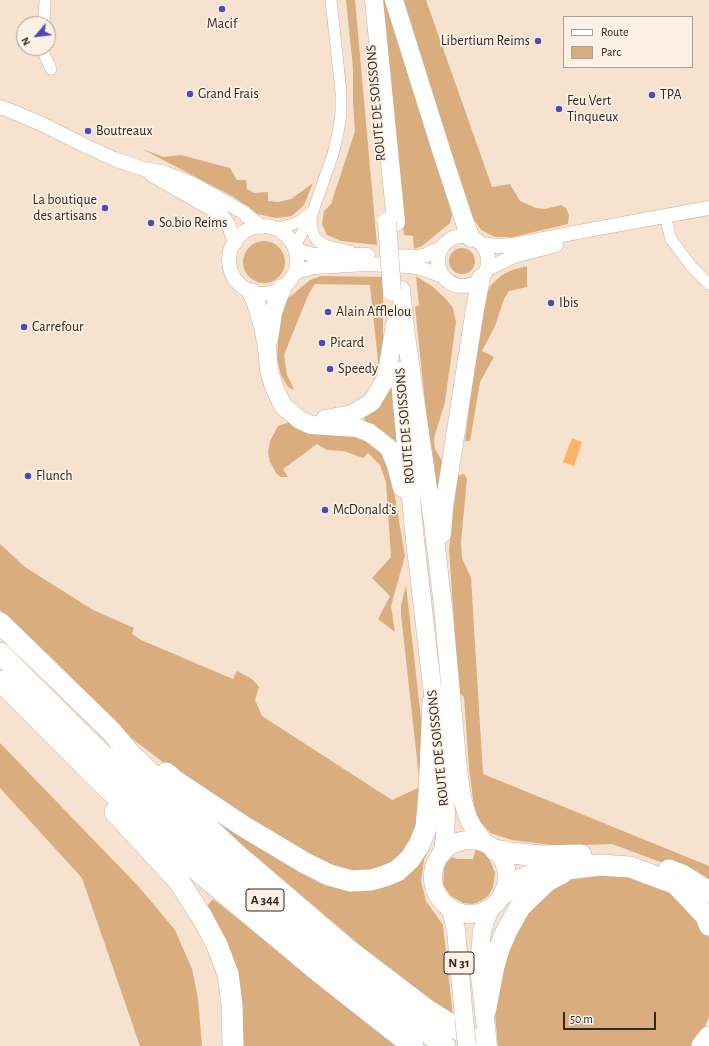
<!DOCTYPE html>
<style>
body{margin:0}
#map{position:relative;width:709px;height:1046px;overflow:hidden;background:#f6e2ce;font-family:"Alegreya Sans",sans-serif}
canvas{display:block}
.legend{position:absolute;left:563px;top:16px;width:130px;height:52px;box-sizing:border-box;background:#fdf0e4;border:1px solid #aba096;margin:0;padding:5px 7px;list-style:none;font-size:12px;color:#302821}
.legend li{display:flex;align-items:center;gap:8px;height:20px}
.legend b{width:20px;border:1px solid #aba096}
.north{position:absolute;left:16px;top:16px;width:40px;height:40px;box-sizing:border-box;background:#fdf0e4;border:1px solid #aba096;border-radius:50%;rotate:242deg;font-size:11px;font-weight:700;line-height:16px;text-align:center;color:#302821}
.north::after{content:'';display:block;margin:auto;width:14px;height:18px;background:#4b49bf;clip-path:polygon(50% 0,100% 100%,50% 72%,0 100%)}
.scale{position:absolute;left:563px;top:1012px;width:93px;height:18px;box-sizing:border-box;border:2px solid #302821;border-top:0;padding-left:5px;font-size:12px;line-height:14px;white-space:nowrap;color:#302821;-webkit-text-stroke:3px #fdf0e4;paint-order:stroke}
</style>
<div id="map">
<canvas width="709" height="1046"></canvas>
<ul class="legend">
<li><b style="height:5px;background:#fff"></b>Route</li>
<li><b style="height:11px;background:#daad7e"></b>Parc</li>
</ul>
<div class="north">N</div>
<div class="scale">50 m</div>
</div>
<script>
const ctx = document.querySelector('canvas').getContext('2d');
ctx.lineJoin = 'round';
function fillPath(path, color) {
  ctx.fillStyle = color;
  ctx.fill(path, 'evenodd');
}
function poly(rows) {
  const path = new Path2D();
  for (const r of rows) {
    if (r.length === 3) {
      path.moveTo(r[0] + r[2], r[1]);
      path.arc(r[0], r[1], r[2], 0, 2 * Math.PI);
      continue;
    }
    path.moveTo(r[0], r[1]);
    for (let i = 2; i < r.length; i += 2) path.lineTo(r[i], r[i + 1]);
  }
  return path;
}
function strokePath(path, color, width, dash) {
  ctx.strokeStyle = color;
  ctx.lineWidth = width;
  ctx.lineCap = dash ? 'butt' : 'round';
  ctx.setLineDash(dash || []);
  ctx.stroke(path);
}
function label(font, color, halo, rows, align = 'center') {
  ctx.font = font + ' "Alegreya Sans",sans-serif';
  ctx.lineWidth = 3.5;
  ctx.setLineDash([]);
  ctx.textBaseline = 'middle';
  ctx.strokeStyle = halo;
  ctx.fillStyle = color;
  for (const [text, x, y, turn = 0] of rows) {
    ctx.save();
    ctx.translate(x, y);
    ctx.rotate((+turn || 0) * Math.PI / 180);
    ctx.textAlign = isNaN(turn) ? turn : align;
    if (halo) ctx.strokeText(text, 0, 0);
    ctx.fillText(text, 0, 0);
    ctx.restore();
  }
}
fillPath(poly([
 [346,0,355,0,377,245,341,241,327,235,322,224,324,211,331,204,355,131,353,103,353,68],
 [381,0,390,0,453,212,450,223,422,246,414,249,413,236,404,235],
 [403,0,426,0,492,187,510,184,520,201,536,208,545,209,561,205,566,208,569,215,568,224,513,237,495,237,481,230,471,215,463,195],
 [142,149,164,157,181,155,230,168,237,180,246,180,247,189,254,193,268,192,268,201,278,202,291,199,313,183,304,205,292,216,276,218,257,214,234,197],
 [264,262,21],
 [462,261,13],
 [527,266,527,287,509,291,504,299,495,326,482,351,494,357,480,382,470,441,465,441,483,299,491,285,502,275,512,270],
 [321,276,383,277,383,372,378,385,359,402,368,393,376,382,379,371,370,285,315,284,309,293,284,355,287,375,293,387,294,390,288,387,281,375,277,359,279,321,286,300,310,280],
 [416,276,433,287,446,299,453,308,456,322,445,402,434,438,435,449,445,466,439,497,435,496,415,307,419,305],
 [395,377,402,451,365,426,364,414],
 [290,422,355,435,377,445,390,468,405,556,391,606,395,632,378,619,390,596,372,578,391,557,386,482,380,465,368,453,363,458,344,451,327,450,317,444,283,469,288,477,281,477,276,473,270,462,268,452,270,441,278,426],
 [464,474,467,479,461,542,462,558,471,578,483,774,709,866,709,880,612,844,559,846,512,840,490,833,475,815,469,768,464,697,459,693,449,549,457,476,460,475],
 [0,544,25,567,93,610,134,628,132,634,141,640,233,679,237,671,252,679,259,687,255,700,262,716,392,800,420,787,401,614,401,605,406,585,422,728,419,817,410,842,398,857,383,867,367,871,343,871,314,860,193,785,126,734,0,610],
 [0,743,139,887,175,930,192,969,198,999,202,1046,140,1046,82,878,0,788],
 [218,817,319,882,351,889,433,839,424,860,421,881,426,901,443,925,453,1017,401,980,213,820],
 [476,848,485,852,491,863,495,873,493,887,488,896,481,901,473,904,463,903,451,896,443,885,444,869,446,863,452,857,457,859,473,859],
 [607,871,629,875,672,892,702,922,709,938,709,1017,699,1040,695,1046,498,1046,495,1015,497,991,511,944,527,912,545,895,571,878],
 [213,899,397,1046,240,1046,207,906]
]), '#daad7e');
fillPath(poly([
 [572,438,582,442,574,466,563,462]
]), '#fcb567');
const minor = poly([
 [44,24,45,0],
 [44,48,44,54,51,69],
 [665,216,671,239,691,266,709,284],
 [311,217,312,228,314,236,319,242,327,246,350,251],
 [276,229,293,224,300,221,312,212],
 [294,247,311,217,333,154,338,133,341,113,341,92,331,0]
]);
const tertiary = poly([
 [0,107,16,113,44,125,84,145,114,159,144,169,165,173,193,184,243,212,261,227],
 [152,175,210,208,222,216,228,224,232,234,235,243],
 [263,260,34],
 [463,261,25],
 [481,244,499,246,512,245,589,230,709,208],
 [295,249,306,253,313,255,368,255],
 [392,256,417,257,426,255,435,251,442,247],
 [487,269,514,256,556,245],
 [295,272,314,267,366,264,407,266,417,267,443,276]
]);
const primary = poly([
 [374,0,396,222],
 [394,0,442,153,465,223,471,238],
 [401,290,406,336,433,523,443,606,458,770,462,798,468,818,474,829,485,843],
 [251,292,255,300,263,326,267,348,269,370,274,387,283,406,300,420,311,425,357,428,370,433,389,448,396,465,402,488],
 [269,339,273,313,277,301,282,288],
 [399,371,415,540,444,789,446,813,445,837,443,851],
 [325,419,352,414,372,402,386,378,395,324],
 [442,534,444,507,475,309,481,278],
 [470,877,37],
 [451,910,456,930,464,1018],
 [488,1046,479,967,482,931,485,921,490,909]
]);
const motorway = poly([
 [0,623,111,731,131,755,236,854,346,948,426,1009,484,1046],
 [0,653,92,745,210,854,329,954,445,1046],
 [0,681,101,782,199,872,319,972,413,1046],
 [166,773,174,780,243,826,305,863,329,875,351,881,371,880,385,876,397,871,410,859,419,845,426,828,429,794,433,702],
 [115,812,178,880,202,917,217,945,228,974,232,1005,233,1046],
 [495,850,510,853,541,856,581,855],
 [669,870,682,875,709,892],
 [504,893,517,882,529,876,538,873,599,865,630,867,676,884,706,916,709,925],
 [485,1012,494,966,499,949,507,930,520,907,547,881,562,873],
 [702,1046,709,1037]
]);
strokePath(minor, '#c7b3a0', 12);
strokePath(tertiary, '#c7b3a0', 15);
strokePath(primary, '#c7b3a0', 19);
strokePath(motorway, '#c7b3a0', 22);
strokePath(minor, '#fff', 11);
strokePath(tertiary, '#fff', 14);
strokePath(primary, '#fff', 18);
strokePath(motorway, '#fff', 21);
const primaryBridge = poly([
 [387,222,392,291],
 [464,1018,467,1046]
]);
strokePath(primaryBridge, '#c7b3a0', 19, []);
strokePath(primaryBridge, '#fff', 18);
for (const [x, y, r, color] of [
 [222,9,4,"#4b49bf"],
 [538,41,4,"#4b49bf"],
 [190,94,4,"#4b49bf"],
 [652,95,4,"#4b49bf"],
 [559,109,4,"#4b49bf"],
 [88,131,4,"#4b49bf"],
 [105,208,4,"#4b49bf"],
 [151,223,4,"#4b49bf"],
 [551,303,4,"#4b49bf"],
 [328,312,4,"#4b49bf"],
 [24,327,4,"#4b49bf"],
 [322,343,4,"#4b49bf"],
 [330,369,4,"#4b49bf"],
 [28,476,4,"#4b49bf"],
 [325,510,4,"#4b49bf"]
]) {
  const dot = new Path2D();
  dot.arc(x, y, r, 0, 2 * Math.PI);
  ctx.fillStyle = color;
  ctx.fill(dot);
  strokePath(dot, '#fdf0e4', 1.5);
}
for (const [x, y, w] of [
 [265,900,38],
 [459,963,30]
]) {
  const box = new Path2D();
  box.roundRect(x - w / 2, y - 11, w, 22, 3);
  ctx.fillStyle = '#fdf0e4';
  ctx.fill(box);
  strokePath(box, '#302821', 1);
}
label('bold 13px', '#302821', null, [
 ["A 344",265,900],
 ["N 31",459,963]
]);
label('14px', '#302821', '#fdf0e4', [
 ["Macif",222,24,"center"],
 ["Libertium Reims",530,41,"right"],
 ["Grand Frais",198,94],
 ["TPA",660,95],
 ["Feu Vert",567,101],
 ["Tinqueux",567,117],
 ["Boutreaux",96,131],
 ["La boutique",97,200,"right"],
 ["des artisans",97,216,"right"],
 ["So.bio Reims",159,223],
 ["Ibis",559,303],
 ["Alain Afflelou",336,312],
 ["Carrefour",32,327],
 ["Picard",330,343],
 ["Speedy",338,369],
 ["Flunch",36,476],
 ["McDonald's",333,510]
], 'left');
label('14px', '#302821', '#fdf0e4', [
 ["ROUTE DE SOISSONS",376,103,-95],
 ["ROUTE DE SOISSONS",405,426,-95],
 ["ROUTE DE SOISSONS",438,748,-96]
]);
</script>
